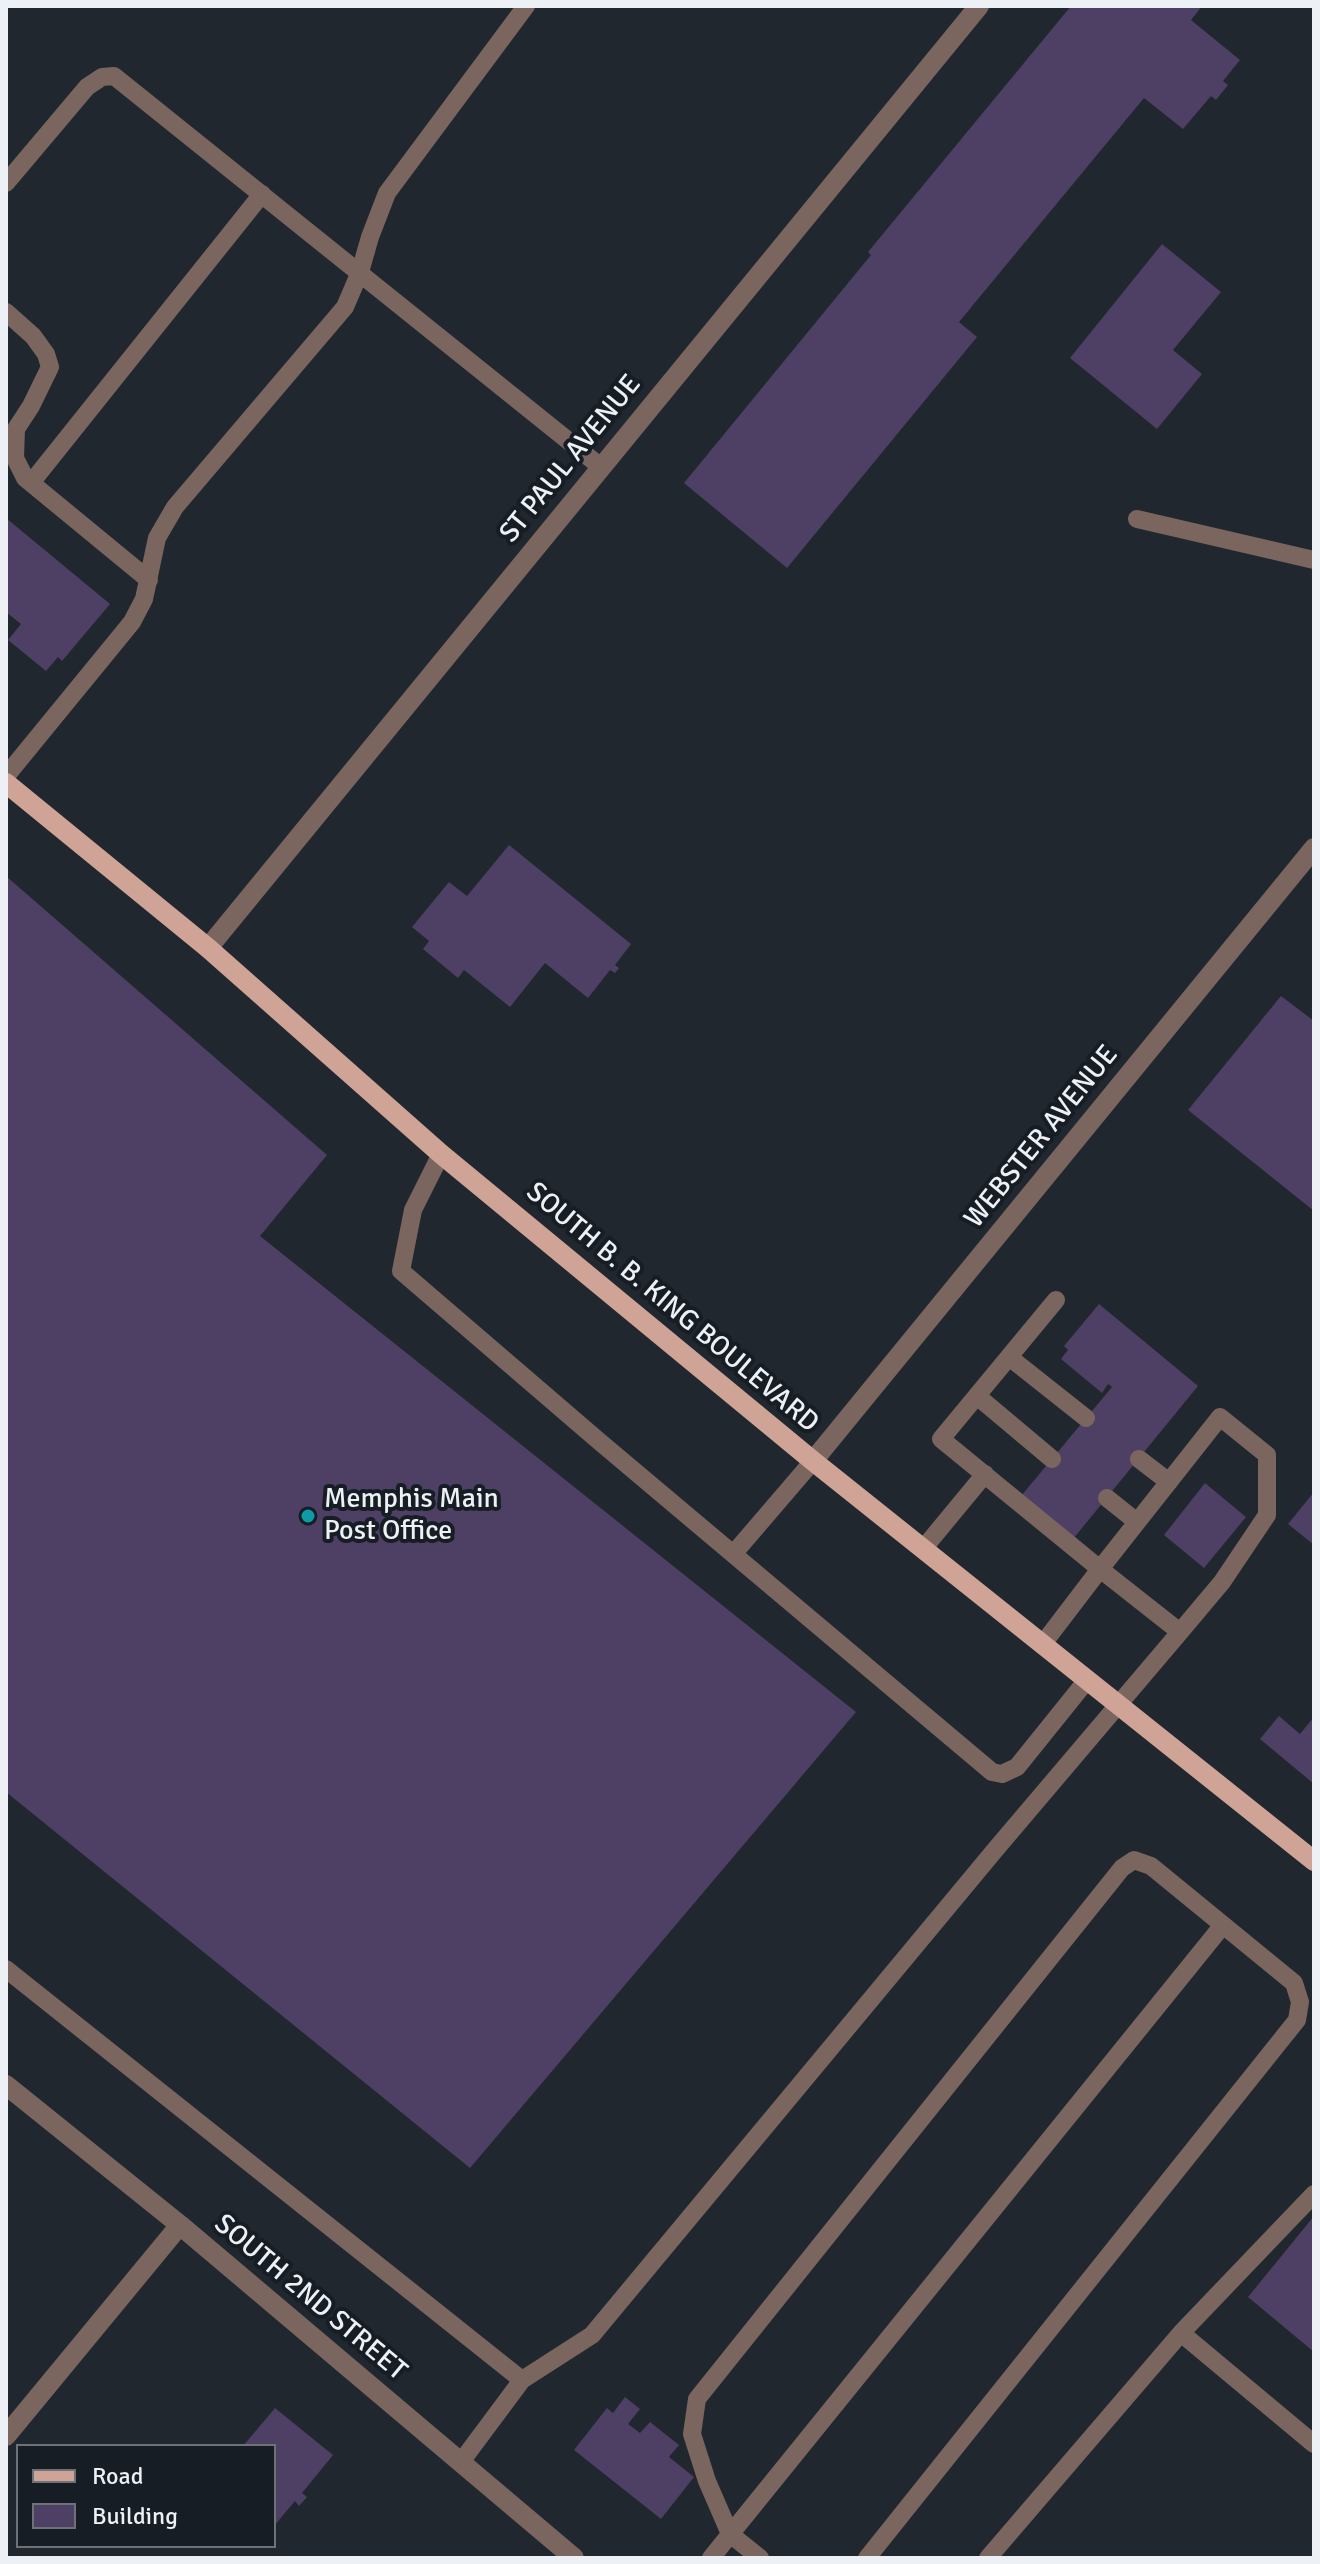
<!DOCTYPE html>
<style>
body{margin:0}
#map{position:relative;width:1320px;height:2564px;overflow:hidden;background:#21272e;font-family:Signika,sans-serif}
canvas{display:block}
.frame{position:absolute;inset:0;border:8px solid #edf1f5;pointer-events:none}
.legend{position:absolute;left:16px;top:2444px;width:260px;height:104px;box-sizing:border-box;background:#171d24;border:2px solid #6d7278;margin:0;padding:10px 14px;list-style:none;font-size:24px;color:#edf1f5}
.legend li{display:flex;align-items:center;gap:16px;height:40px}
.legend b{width:40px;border:2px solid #6d7278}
</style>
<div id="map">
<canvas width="1320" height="2564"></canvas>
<div class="frame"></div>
<ul class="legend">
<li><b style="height:10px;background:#cfa497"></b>Road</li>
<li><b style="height:22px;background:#4e3f64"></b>Building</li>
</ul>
</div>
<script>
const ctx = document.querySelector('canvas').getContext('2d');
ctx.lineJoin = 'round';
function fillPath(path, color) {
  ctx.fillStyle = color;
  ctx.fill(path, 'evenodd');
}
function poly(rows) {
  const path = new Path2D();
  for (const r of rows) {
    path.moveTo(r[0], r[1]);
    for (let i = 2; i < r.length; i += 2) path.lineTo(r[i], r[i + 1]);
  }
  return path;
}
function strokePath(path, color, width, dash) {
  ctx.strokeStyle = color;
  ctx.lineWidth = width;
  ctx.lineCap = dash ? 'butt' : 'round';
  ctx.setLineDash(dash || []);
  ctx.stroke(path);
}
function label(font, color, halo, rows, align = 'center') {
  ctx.font = font + ' Signika,sans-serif';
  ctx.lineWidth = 8;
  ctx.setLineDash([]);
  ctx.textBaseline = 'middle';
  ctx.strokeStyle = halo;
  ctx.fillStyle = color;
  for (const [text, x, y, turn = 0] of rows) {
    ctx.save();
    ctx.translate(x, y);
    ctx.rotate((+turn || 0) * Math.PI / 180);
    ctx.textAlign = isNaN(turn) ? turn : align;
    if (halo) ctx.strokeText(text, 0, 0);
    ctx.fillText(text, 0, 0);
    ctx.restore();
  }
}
fillPath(poly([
 [1071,6,1202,6,1191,20,1240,60,1223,81,1228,85,1216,100,1211,96,1183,129,1144,98,959,322,977,337,787,568,684,483,871,255,868,252],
 [1162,244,1221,292,1173,350,1202,374,1157,429,1070,358],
 [6,518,110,604,62,661,58,657,46,671,8,640,21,624,6,612],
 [509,845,631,944,615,965,619,968,615,973,610,970,588,998,545,963,510,1007,464,970,458,978,423,949,429,941,412,927,449,882,467,896],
 [6,876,327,1155,260,1236,856,1712,470,2168,6,1792],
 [1281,996,1314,1021,1314,1211,1188,1110],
 [1099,1304,1198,1386,1073,1539,1021,1496,1112,1387,1108,1384,1102,1393,1061,1359,1068,1350,1064,1346],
 [1205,1483,1246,1517,1204,1568,1164,1535],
 [1314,1492,1314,1545,1288,1524],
 [1279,1716,1300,1734,1314,1717,1314,1784,1260,1739],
 [1314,2216,1314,2352,1248,2297],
 [625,2397,640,2409,628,2424,640,2433,650,2422,679,2445,669,2457,694,2477,661,2519,574,2450,607,2408,613,2413],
 [275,2408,333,2455,302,2493,307,2497,299,2506,295,2501,274,2526,274,2446,243,2446]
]), '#4e3f64');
strokePath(poly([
 [6,183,87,87,102,77,114,76,601,467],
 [6,312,33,336,46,354,50,367,31,406,16,429,15,458,25,478,149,580],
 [31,483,262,194],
 [1137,519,1314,560],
 [6,776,132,622,144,599,157,538,175,507,345,307,360,272,370,237,387,193,526,6],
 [441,1154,413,1210,401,1271,600,1442,992,1772,1002,1774,1017,1767,1087,1680],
 [1009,1357,1086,1418],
 [977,1396,1052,1459],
 [1139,1459,1169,1482],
 [1107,1498,1137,1522],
 [923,1549,985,1474],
 [735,1552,813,1461],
 [1042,1645,1100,1569,1220,1417,1267,1455,1267,1515,1222,1582,1180,1632,1100,1569,941,1439,1056,1300],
 [6,1969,522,2380,592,2335,995,1850,1180,1632],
 [1181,2333,1314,2194],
 [461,2462,522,2380],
 [711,2558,1223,1925],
 [760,2558,730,2534,707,2481,692,2434,697,2399,1122,1868,1134,1860,1151,1866,1294,1983,1300,2002,1297,2020,867,2558],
 [988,2558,1181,2333,1314,2444]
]), '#7a655f', 18);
strokePath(poly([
 [208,948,979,6],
 [813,1461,1314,848],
 [6,2085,180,2225,574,2558],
 [6,2436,180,2225]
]), '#7a655f', 20);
strokePath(poly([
 [6,783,208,948,441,1154,813,1461,1314,1861]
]), '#cfa497', 20);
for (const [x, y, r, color] of [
 [308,1516,8,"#0f9aa8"]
]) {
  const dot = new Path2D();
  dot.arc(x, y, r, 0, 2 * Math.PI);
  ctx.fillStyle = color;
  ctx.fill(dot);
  strokePath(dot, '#171d24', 3);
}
label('28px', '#edf1f5', '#171d24', [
 ["ST PAUL AVENUE",571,459,-51],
 ["WEBSTER AVENUE",1042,1137,-51],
 ["SOUTH B. B. KING BOULEVARD",672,1308,40],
 ["SOUTH 2ND STREET",310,2298,40]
]);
label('28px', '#edf1f5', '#171d24', [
 ["Memphis Main",324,1500],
 ["Post Office",324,1532]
], 'left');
</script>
